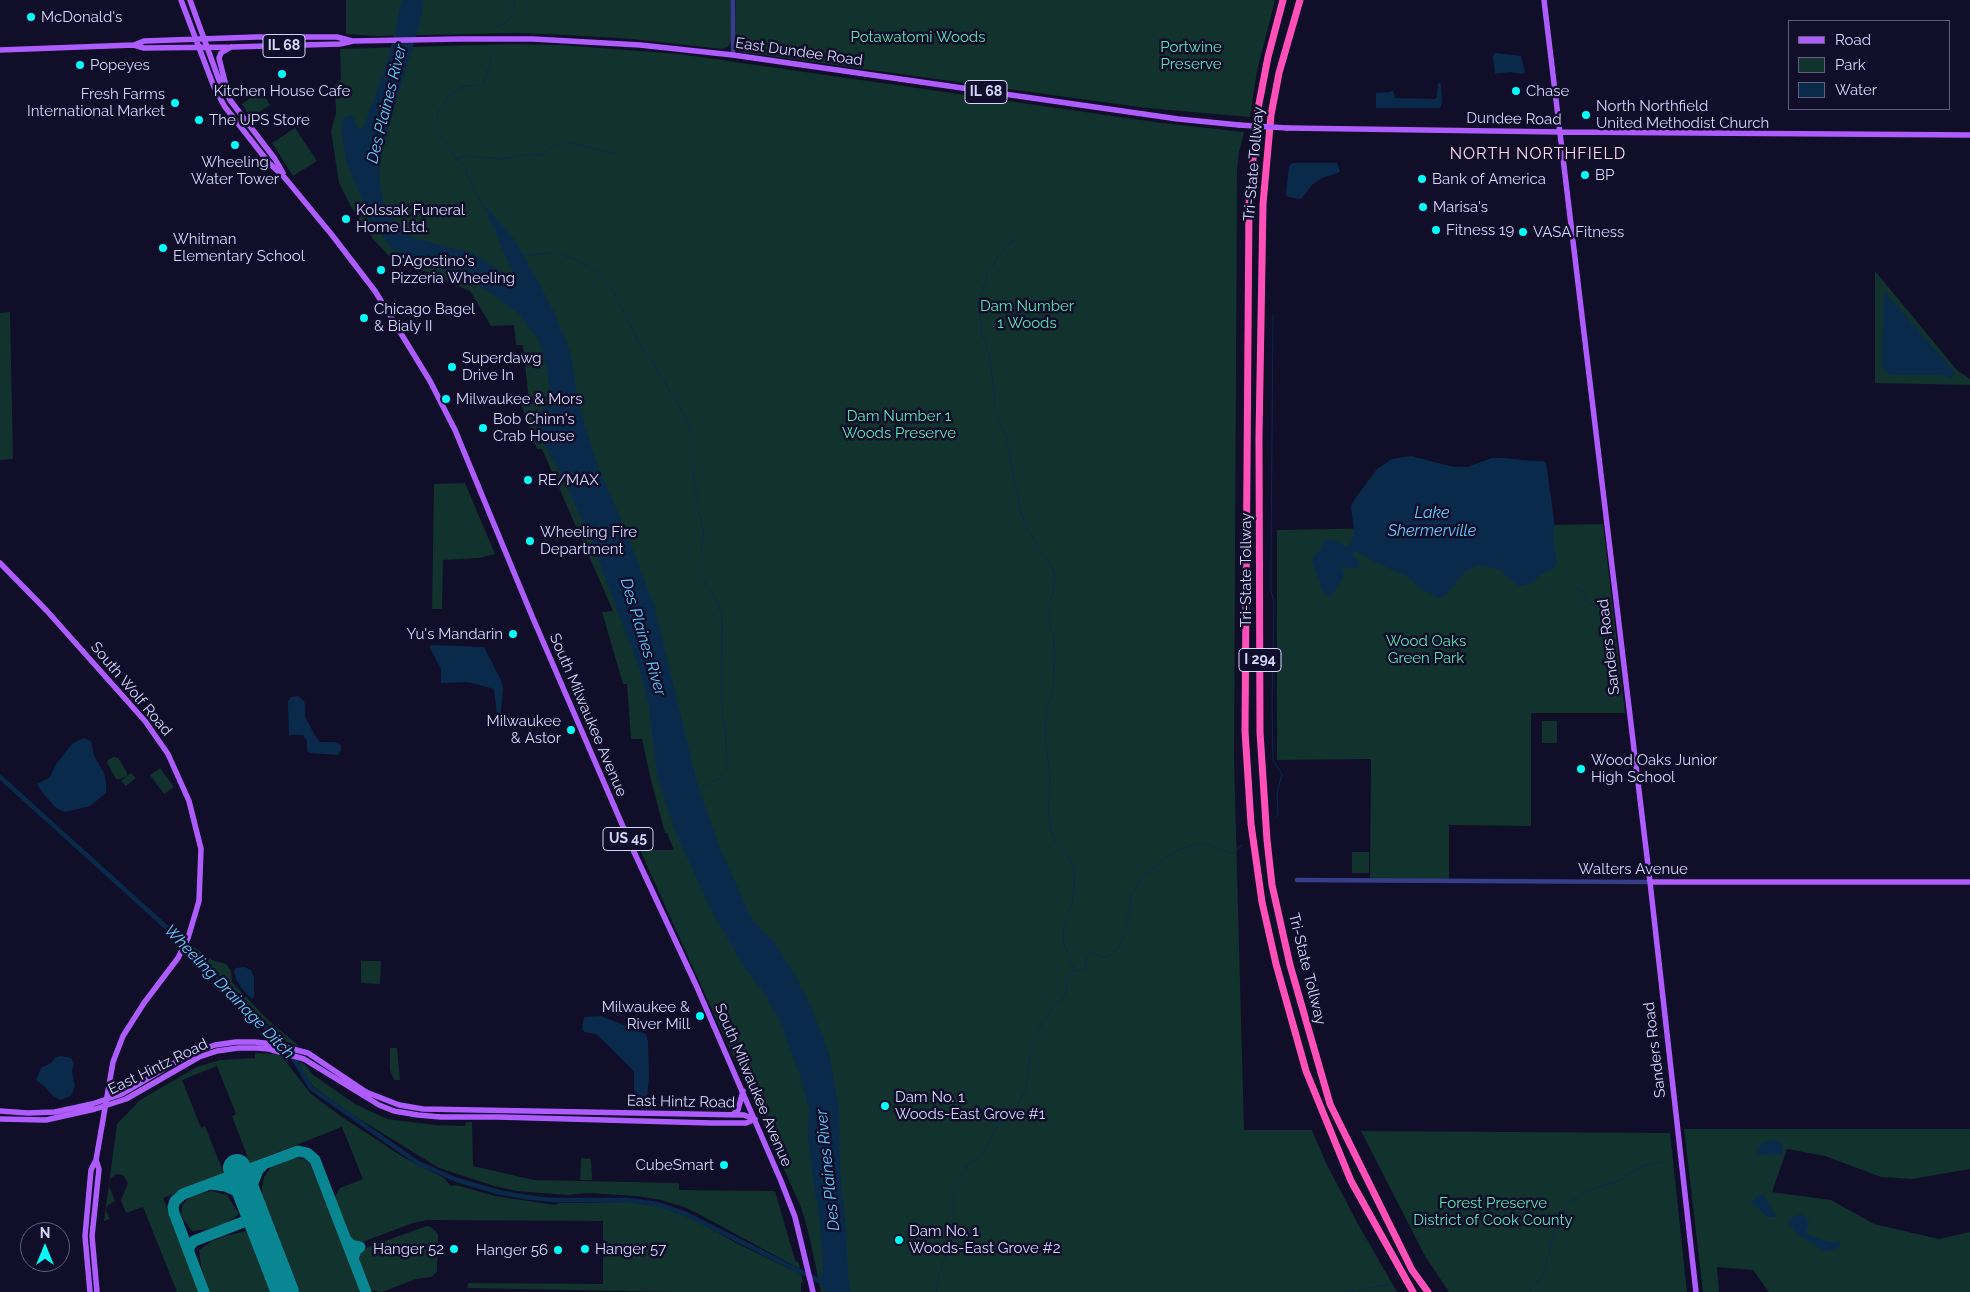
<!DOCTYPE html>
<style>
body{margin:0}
#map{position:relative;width:1970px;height:1292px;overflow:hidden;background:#100e28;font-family:Raleway,sans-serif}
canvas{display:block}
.legend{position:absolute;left:1788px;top:20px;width:162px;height:90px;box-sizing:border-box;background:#100e28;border:1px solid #5f5e7e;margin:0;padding:6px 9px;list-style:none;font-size:15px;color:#d5d6ff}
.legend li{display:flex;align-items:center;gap:10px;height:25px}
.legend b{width:25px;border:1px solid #5f5e7e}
.north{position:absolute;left:20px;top:1222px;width:50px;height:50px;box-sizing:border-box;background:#100e28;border:1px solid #5f5e7e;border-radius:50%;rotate:0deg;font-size:14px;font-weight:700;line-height:20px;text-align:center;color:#d5d6ff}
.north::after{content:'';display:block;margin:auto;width:18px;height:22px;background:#01fffa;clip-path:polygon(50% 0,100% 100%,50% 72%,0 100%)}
</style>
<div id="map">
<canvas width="1970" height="1292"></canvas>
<ul class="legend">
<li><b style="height:6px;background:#af5cff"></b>Road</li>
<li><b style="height:14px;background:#11322d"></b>Park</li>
<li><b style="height:14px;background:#0a2a4c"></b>Water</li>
</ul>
<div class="north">N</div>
</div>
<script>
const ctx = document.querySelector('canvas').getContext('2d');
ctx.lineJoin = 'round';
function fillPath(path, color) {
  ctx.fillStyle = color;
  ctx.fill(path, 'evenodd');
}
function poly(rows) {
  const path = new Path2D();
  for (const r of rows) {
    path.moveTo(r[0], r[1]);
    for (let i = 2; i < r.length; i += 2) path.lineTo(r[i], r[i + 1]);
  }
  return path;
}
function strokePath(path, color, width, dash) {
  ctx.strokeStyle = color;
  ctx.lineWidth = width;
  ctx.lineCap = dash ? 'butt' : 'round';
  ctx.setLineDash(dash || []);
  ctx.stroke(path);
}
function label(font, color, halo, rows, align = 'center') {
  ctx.font = font + ' Raleway,sans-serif';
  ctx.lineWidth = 5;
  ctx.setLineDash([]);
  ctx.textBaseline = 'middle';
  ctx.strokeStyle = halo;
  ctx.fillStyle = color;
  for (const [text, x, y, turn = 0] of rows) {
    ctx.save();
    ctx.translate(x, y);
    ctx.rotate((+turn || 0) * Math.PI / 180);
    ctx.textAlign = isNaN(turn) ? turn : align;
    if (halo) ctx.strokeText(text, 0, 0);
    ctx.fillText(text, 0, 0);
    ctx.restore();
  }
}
fillPath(poly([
 [346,0,731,0,731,41,728,47,722,49,632,39,566,35,517,33,375,36,346,34],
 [736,0,1275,0,1257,71,1250,117,1146,108,741,52,735,46],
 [512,44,560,45,679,54,1162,123,1244,132,1239,152,1237,171,1234,759,1244,1130,1312,1130,1326,1163,1358,1224,1397,1292,821,1292,809,1235,801,1207,640,850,674,850,667,833,665,833,650,776,642,739,631,739,627,684,623,684,602,612,613,611,542,449,537,449,521,404,529,402,523,345,516,345,514,325,491,326,470,291,389,256,373,239,350,205,339,183,331,131,336,113,335,85,341,79,340,49],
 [261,90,270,105,250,118,242,104],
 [295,128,317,161,293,176,272,143],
 [1875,271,1957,370,1970,379,1970,385,1875,383],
 [10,312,13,459,0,460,0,313],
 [465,483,495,554,479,558,443,560,442,609,432,609,434,484],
 [1603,524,1625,713,1531,713,1531,826,1449,825,1449,879,1370,879,1371,759,1277,760,1277,530],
 [1542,721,1557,721,1557,743,1542,743],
 [114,757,118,758,127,772,127,776,131,773,136,778,126,786,121,781,127,776,120,779,116,779,107,763,108,760],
 [160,768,174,787,164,794,150,775],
 [1352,852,1369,852,1369,873,1352,873],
 [194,947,212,960,226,964,231,971,232,982,266,1018,299,1046,287,1042,276,1033,194,950],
 [361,961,381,961,380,984,361,983],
 [390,1048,397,1048,400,1080,394,1080,390,1070],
 [255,1053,275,1054,288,1057,286,1062,311,1094,342,1117,403,1157,444,1178,451,1186,456,1185,495,1196,555,1205,559,1203,630,1202,661,1207,693,1219,740,1245,801,1274,803,1282,801,1283,801,1292,674,1292,468,1288,467,1292,468,1283,603,1284,603,1221,427,1220,413,1223,360,1243,356,1243,349,1238,334,1198,340,1188,363,1179,342,1127,250,1163,232,1116,236,1114,217,1066,182,1080,201,1128,205,1126,224,1174,163,1198,199,1292,177,1292,143,1207,126,1213,121,1200,128,1183,123,1175,116,1174,110,1179,109,1186,115,1201,107,1206,106,1210,110,1219,104,1221,117,1124,140,1100,197,1067,220,1060,255,1058],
 [298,1061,305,1064,312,1074,355,1104,387,1119,435,1125,465,1126,466,1122,472,1122,473,1166,534,1180,679,1183,679,1190,775,1191,795,1260,799,1263,800,1269,697,1213,684,1207,661,1200,637,1196,588,1193,567,1195,517,1191,494,1186,439,1168,348,1112,314,1087,304,1074],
 [1684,1129,1970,1129,1970,1169,1912,1179,1881,1177,1825,1156,1787,1149,1772,1192,1831,1200,1874,1224,1939,1239,1970,1232,1970,1292,1769,1292,1753,1270,1717,1267,1719,1292,1703,1292],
 [1361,1131,1670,1133,1687,1292,1449,1292,1425,1256],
 [295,1157,304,1159,312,1167,361,1292,300,1292,262,1194,262,1188,264,1177,271,1167],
 [581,1158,591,1159,592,1180,580,1180],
 [211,1191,227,1195,239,1214,229,1222,209,1229,192,1231,183,1219,181,1213,182,1206,189,1197],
 [427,1226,431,1227,438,1234,437,1272,431,1277,416,1279,382,1292,371,1290,359,1260,360,1252,368,1247],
 [246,1231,270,1292,209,1292,201,1266,199,1250,212,1241,226,1236]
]), '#11322d');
fillPath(poly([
 [402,0,424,0,420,23,382,149,379,179,383,202,395,223,413,238,471,253,516,280,485,208,490,211,513,238,539,283,555,314,571,355,576,390,583,419,597,464,622,522,654,605,699,790,720,849,753,921,774,942,792,970,810,1005,829,1053,839,1109,840,1174,846,1229,848,1275,851,1292,826,1292,821,1285,819,1276,823,1274,820,1221,813,1179,808,1138,809,1110,802,1081,778,1017,762,990,744,967,711,910,676,833,657,775,649,707,640,671,595,550,563,477,536,430,537,425,544,425,547,422,539,416,540,411,548,406,550,391,547,367,539,340,519,314,492,294,466,278,409,257,391,247,370,219,347,163,341,130,342,121,345,117,352,115,359,130,364,127,388,59],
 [1495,53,1521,56,1525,73,1521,74,1510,72,1495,74,1493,56],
 [1438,83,1441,84,1442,102,1440,108,1376,108,1376,93,1390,92,1393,90,1395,98,1435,99,1437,97],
 [1301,163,1337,163,1340,171,1338,173,1322,178,1313,184,1301,199,1288,197,1286,194,1289,166,1293,163],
 [1884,291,1955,373,1950,379,1942,375,1890,375,1884,370,1882,362],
 [1411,456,1454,467,1467,467,1492,458,1504,458,1532,461,1543,461,1546,463,1554,520,1554,547,1557,561,1555,568,1541,574,1532,583,1521,586,1514,583,1500,570,1483,565,1475,566,1466,571,1445,596,1437,598,1420,588,1408,577,1371,560,1358,552,1355,552,1353,555,1358,560,1360,566,1355,568,1342,568,1341,570,1345,573,1333,594,1330,596,1324,593,1312,562,1314,556,1319,552,1325,540,1333,540,1346,547,1351,543,1354,531,1351,506,1354,500,1377,469,1392,459],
 [433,645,484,647,502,682,503,690,500,721,498,721,497,717,494,689,468,682,441,683,441,669,430,648,430,646],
 [298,696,304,701,305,705,305,717,317,739,320,742,335,742,341,745,341,750,338,755,310,753,307,751,307,741,303,735,289,735,288,701,291,697],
 [84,738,91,741,94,756,104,773,106,782,106,793,90,806,66,812,57,809,42,792,37,784,50,777,56,764,73,743],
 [244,967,251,970,254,977,254,997,252,999,243,990,236,980,234,971,236,968],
 [601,1016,646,1034,648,1042,649,1076,647,1098,634,1098,634,1072,622,1059,596,1034,585,1032,582,1029,584,1017],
 [61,1056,71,1058,74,1064,72,1071,75,1086,71,1096,60,1100,53,1096,45,1087,36,1080,41,1068,51,1063,56,1057],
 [1771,1140,1778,1141,1783,1145,1783,1154,1759,1155,1757,1153,1759,1145],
 [1759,1194,1763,1194,1777,1217,1768,1217,1751,1202],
 [1801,1214,1804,1215,1809,1221,1806,1233,1808,1235,1829,1242,1840,1242,1840,1246,1829,1251,1824,1251,1800,1236,1791,1227,1789,1221,1791,1218]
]), '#0a2a4c');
strokePath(poly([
 [494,28,507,22,515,9,514,0],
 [482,84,484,83,493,52],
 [476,85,462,87,450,95,437,114,435,126,456,159,465,167,473,189,485,209],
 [566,142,616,154],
 [531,155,543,155,550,147,559,145],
 [457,158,468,156,501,159,525,155],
 [1018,238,1011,242,1000,254,988,273,978,303,982,333,990,357,995,407,1000,425,1006,436,1020,509,1028,531,1034,538,1039,549,1053,569,1055,576,1055,584,1049,607,1049,623,1053,634,1055,652,1052,692,1047,709,1045,732,1050,780,1048,809,1051,830,1056,843,1071,861,1075,874,1072,903,1063,930,1064,944,1074,970],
 [556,253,574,259,594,270,611,288,639,343,655,366,687,419,692,437,692,471,696,490,696,501,704,532,700,559,700,570,702,577,718,603,722,618,721,696,726,739,727,770],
 [522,256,550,253],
 [1273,315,1271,560,1271,591,1274,602,1272,705,1273,760,1282,774,1277,793,1278,814,1276,817],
 [1578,588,1582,590,1588,603,1597,607],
 [1601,609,1608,610],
 [699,790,722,777],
 [936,1292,941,1267,953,1240,953,1194,955,1188,967,1165,983,1155,997,1126,1018,1106,1027,1084,1030,1052,1041,1025,1055,1004,1062,1000,1065,995,1068,978,1071,972,1084,969,1088,955,1091,952,1102,957,1108,957,1120,946,1126,927,1132,893,1142,877,1164,859,1179,850,1196,844,1209,844,1232,854,1242,845],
 [1346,1292,1393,1284],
 [1530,1292,1544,1272,1555,1230,1561,1212,1568,1203,1587,1191,1618,1181,1640,1167,1661,1162]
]), '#0a2a4c', 1);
strokePath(poly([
 [0,777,176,936,284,1046],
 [292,1056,311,1088,418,1163,457,1180,498,1192,525,1197,553,1200,628,1200,657,1204,686,1214,825,1284]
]), '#0a2a4c', 4.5);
strokePath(poly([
 [211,1184,225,1186,248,1196,258,1170,265,1163],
 [347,1241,351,1245,360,1247,356,1250,353,1259],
 [189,1253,189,1247,194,1241,246,1221,251,1221,256,1223,261,1229],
 [204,1292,174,1213,173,1207,175,1201,183,1194,298,1151,307,1153,315,1160,366,1292]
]), '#088691', 11);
strokePath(poly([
 [237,1168,285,1292]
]), '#088691', 28);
strokePath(poly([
 [733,55,733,0],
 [1297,880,1650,882]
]), '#373e89', 4.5);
strokePath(poly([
 [181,0,214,87,225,107,269,163,285,178,332,235,375,291,430,381,455,430,532,616,634,852,696,985,781,1181,795,1217,813,1292],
 [190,0,219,80,230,100,275,159,283,173],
 [1544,0,1650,882,1696,1292],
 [134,45,144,48,231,47,340,44,353,41,460,39,533,39,640,45,733,55,1178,119,1239,125],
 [0,50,134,45,144,41,256,37,337,37,352,41],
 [226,86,219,58,221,53,231,47],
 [1287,128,1560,132,1970,135],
 [0,563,47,611,145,721,168,754,189,801,201,849,199,901,188,938,178,958,144,1003,123,1036,113,1062,96,1160,91,1170,85,1236,90,1292],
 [1650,882,1970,882],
 [0,1111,28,1113,55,1112,92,1104,122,1094,179,1060,197,1051,215,1045,236,1042,255,1042,273,1044,308,1053,366,1092,399,1105,423,1109,744,1115,755,1119],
 [732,1115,738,1110,743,1091],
 [0,1119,46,1120,95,1109,126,1099,199,1057,217,1051,238,1048,257,1048,269,1049,304,1059,379,1105,394,1111,418,1115,441,1117,498,1117,711,1123,746,1123,755,1119],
 [96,1160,99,1169,92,1236,97,1292]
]), '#af5cff', 5.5);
strokePath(poly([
 [1283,0,1268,57,1257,114,1249,204,1245,731,1251,824,1262,902,1276,964,1306,1071,1351,1181,1413,1292],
 [1300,0,1279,73,1271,115,1263,204,1259,437,1260,732,1267,840,1272,885,1290,965,1330,1104,1412,1270,1428,1292]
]), '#ff50b9', 7);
strokePath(poly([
 [1239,125,1287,128]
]), '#af5cff', 5.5);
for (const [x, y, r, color] of [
 [31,17,5,"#01fffa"],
 [80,65,5,"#01fffa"],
 [282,74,5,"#01fffa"],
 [1516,91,5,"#01fffa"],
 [175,103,5,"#01fffa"],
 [1586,115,5,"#01fffa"],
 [199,120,5,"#01fffa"],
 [235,145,5,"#01fffa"],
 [1585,175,5,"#01fffa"],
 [1422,179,5,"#01fffa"],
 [1423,207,5,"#01fffa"],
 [346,219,5,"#01fffa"],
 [1436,230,5,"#01fffa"],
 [1523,232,5,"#01fffa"],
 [163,248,5,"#01fffa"],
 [381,270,5,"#01fffa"],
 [364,318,5,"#01fffa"],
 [452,367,5,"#01fffa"],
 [446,399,5,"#01fffa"],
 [483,428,5,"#01fffa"],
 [528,480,5,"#01fffa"],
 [530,541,5,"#01fffa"],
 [513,634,5,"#01fffa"],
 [571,730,5,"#01fffa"],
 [1581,769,5,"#01fffa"],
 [700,1016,5,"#01fffa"],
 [885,1106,5,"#01fffa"],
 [724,1165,5,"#01fffa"],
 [899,1240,5,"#01fffa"],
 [454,1249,5,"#01fffa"],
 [585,1249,5,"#01fffa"],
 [558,1250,5,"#01fffa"]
]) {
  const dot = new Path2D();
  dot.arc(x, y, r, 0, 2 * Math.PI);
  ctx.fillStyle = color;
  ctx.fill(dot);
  strokePath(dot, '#100e28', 2);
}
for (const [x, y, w] of [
 [284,46,42],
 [986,92,42],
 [1260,660,42],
 [628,839,50]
]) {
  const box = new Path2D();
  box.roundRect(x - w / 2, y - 11.5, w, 23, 4);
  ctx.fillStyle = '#100e28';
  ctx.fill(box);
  strokePath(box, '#d5d6ff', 1);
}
label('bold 14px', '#d5d6ff', null, [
 ["IL 68",284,46],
 ["IL 68",986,92],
 ["I 294",1260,660],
 ["US 45",628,839]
]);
label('15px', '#d5d6ff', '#100e28', [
 ["McDonald's",41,17],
 ["Popeyes",90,65],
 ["Kitchen House Cafe",282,91,"center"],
 ["Chase",1526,91],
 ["Fresh Farms",165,94,"right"],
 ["International Market",165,111,"right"],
 ["North Northfield",1596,106],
 ["United Methodist Church",1596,123],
 ["The UPS Store",209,120],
 ["Wheeling",235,162,"center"],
 ["Water Tower",235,179,"center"],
 ["BP",1595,175],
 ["Bank of America",1432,179],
 ["Marisa's",1433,207],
 ["Kolssak Funeral",356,210],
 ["Home Ltd.",356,227],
 ["Fitness 19",1446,230],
 ["VASA Fitness",1533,232],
 ["Whitman",173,239],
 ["Elementary School",173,256],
 ["D'Agostino's",391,261],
 ["Pizzeria Wheeling",391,278],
 ["Chicago Bagel",374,309],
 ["& Bialy II",374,326],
 ["Superdawg",462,358],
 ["Drive In",462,375],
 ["Milwaukee & Mors",456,399],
 ["Bob Chinn's",493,419],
 ["Crab House",493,436],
 ["RE/MAX",538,480],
 ["Wheeling Fire",540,532],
 ["Department",540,549],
 ["Yu's Mandarin",503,634,"right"],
 ["Milwaukee",561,721,"right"],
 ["& Astor",561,738,"right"],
 ["Wood Oaks Junior",1591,760],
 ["High School",1591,777],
 ["Milwaukee &",690,1007,"right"],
 ["River Mill",690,1024,"right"],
 ["Dam No. 1",895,1097],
 ["Woods-East Grove #1",895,1114],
 ["CubeSmart",714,1165,"right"],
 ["Dam No. 1",909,1231],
 ["Woods-East Grove #2",909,1248],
 ["Hanger 52",444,1249,"right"],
 ["Hanger 57",595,1249],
 ["Hanger 56",548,1250,"right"]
], 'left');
label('15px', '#5be5b2', '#100e28', [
 ["Potawatomi Woods",918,37],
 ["Portwine",1191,47],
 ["Preserve",1191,64],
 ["Dam Number",1027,306],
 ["1 Woods",1027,323],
 ["Dam Number 1",899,416],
 ["Woods Preserve",899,433],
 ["Wood Oaks",1426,641],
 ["Green Park",1426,658],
 ["Forest Preserve",1493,1203],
 ["District of Cook County",1493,1220]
]);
label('15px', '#d5d6ff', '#100e28', [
 ["East Dundee Road",799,52,8],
 ["Dundee Road",1514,119,1],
 ["Tri-State Tollway",1254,164,-85],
 ["Tri-State Tollway",1246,570,-90],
 ["Sanders Road",1609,647,-97],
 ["South Wolf Road",131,689,50],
 ["South Milwaukee Avenue",588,715,67],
 ["Walters Avenue",1633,869],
 ["Tri-State Tollway",1307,969,76],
 ["Sanders Road",1655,1050,-97],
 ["East Hintz Road",158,1067,-26],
 ["South Milwaukee Avenue",753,1085,67],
 ["East Hintz Road",681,1102,1]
]);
label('italic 16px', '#63c9ff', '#100e28', [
 ["Des Plaines River",387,104,-76],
 ["Lake",1432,513],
 ["Shermerville",1432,531],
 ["Des Plaines River",643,637,73],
 ["Wheeling Drainage Ditch",229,992,46],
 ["Des Plaines River",828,1170,-96]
]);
ctx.letterSpacing = '1px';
label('16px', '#ffd7f5', '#100e28', [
 ["NORTH NORTHFIELD",1538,154]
]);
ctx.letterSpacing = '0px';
</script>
